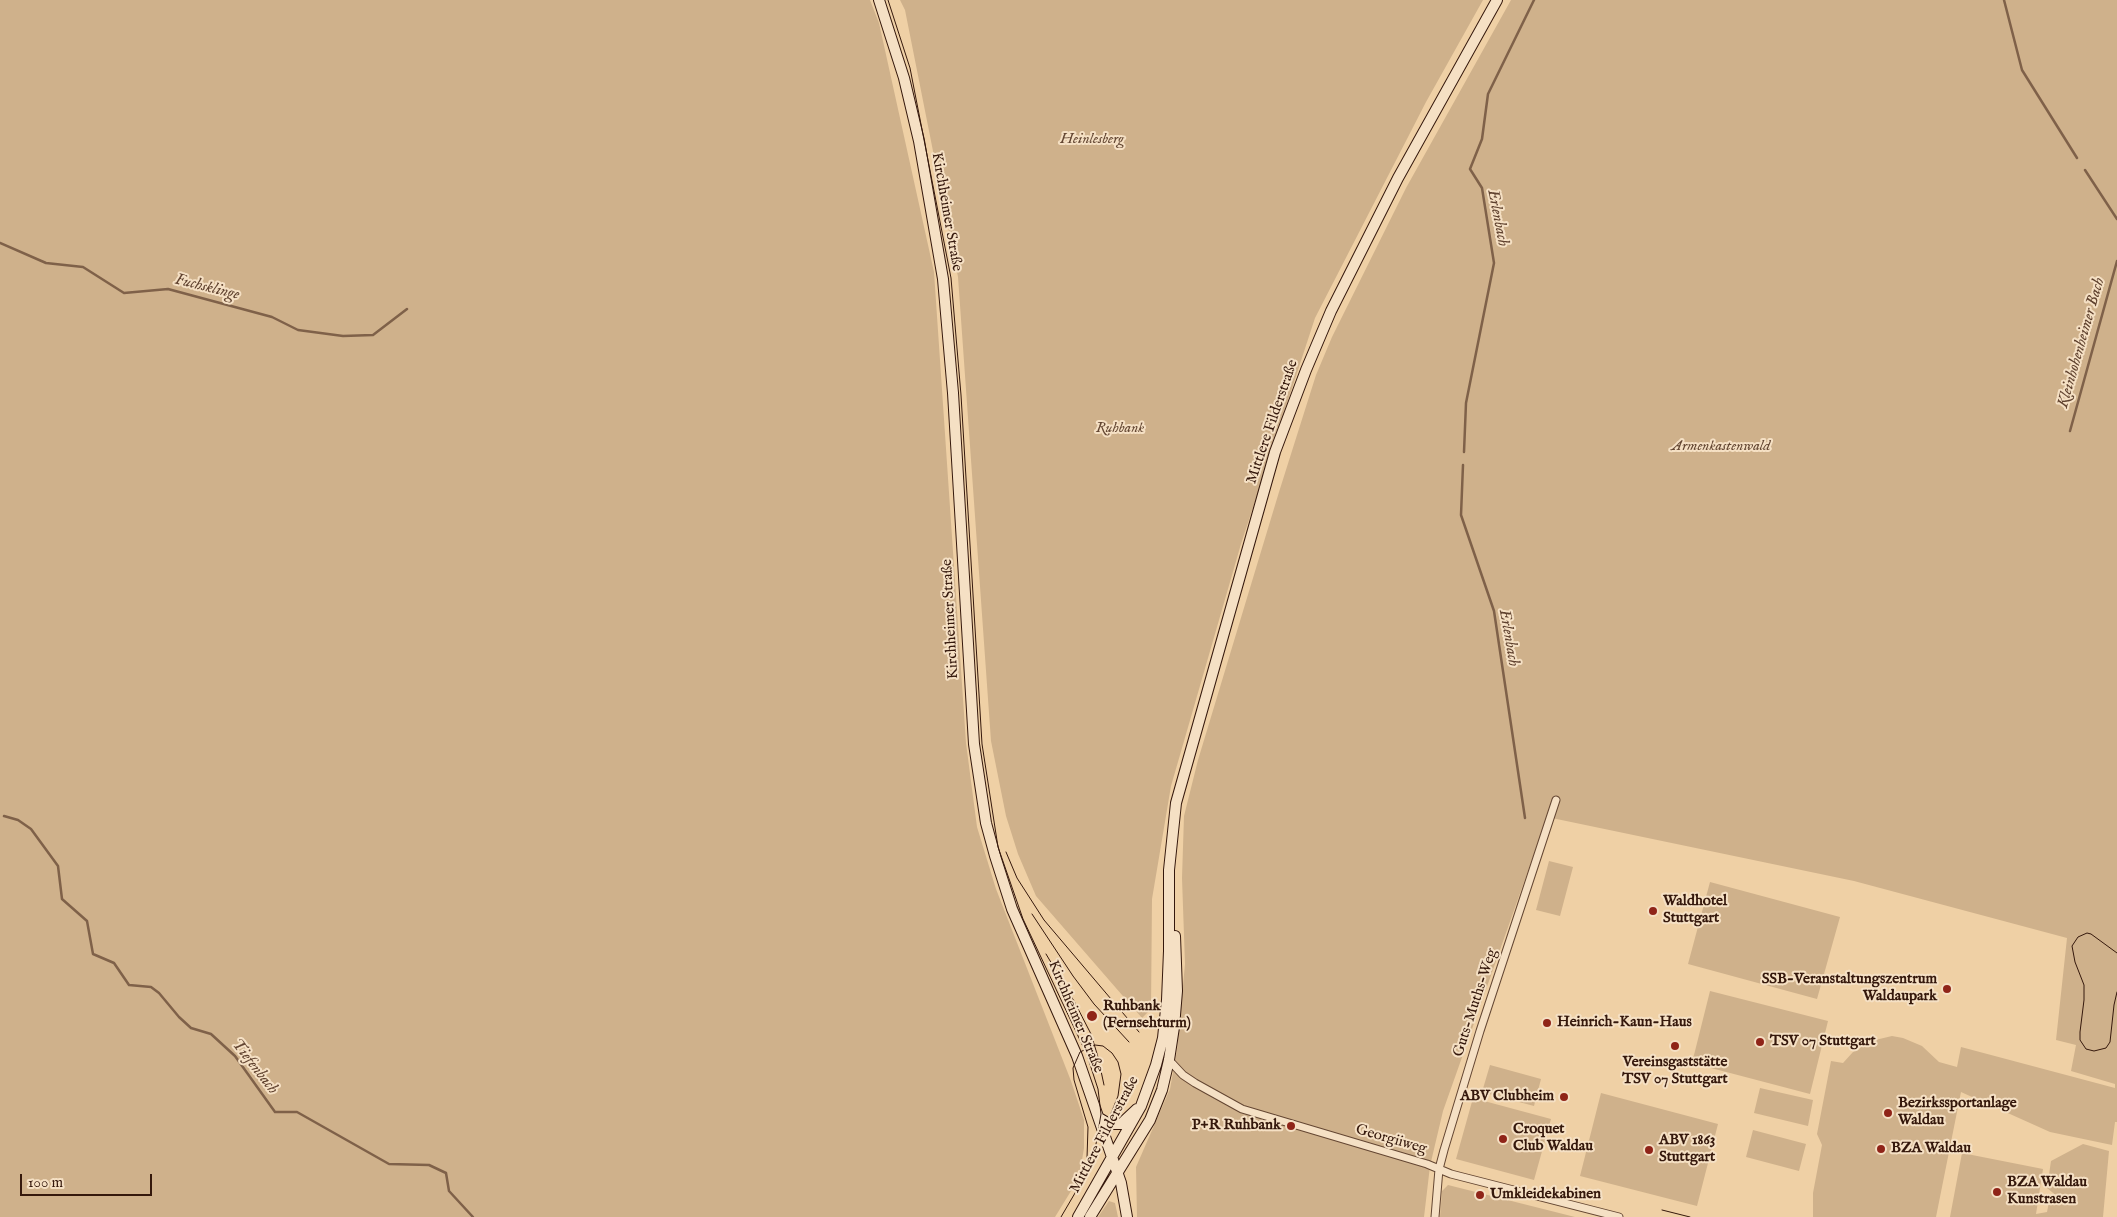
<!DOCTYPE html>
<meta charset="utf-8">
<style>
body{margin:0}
#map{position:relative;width:2117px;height:1217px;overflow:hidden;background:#efd0a5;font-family:"IM FELL English",serif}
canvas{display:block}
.scale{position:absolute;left:20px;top:1174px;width:132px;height:22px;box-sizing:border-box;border:2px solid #35180c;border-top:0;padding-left:6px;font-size:15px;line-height:18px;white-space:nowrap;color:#35180c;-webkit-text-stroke:4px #f5e0c4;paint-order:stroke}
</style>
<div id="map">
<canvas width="2117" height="1217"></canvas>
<div class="scale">100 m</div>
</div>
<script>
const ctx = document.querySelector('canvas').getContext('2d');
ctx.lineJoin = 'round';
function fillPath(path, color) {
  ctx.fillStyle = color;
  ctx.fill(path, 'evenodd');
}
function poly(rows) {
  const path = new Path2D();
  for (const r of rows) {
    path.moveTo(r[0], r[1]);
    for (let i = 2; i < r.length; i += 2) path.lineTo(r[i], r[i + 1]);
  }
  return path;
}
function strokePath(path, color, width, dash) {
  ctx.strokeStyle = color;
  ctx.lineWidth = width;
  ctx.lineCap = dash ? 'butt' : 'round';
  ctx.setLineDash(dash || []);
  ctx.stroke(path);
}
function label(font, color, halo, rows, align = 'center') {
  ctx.font = font + ' "IM FELL English",serif';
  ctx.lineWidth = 4;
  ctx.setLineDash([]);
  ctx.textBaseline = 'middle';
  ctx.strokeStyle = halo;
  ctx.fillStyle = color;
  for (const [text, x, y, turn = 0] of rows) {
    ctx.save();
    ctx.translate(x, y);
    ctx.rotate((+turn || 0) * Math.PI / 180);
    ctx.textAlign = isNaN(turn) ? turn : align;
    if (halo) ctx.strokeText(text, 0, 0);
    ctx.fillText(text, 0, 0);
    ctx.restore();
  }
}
fillPath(poly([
 [0,0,870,0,879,23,934,272,966,743,977,827,996,889,1071,1081,1084,1120,1084,1148,1079,1178,1055,1217,0,1217],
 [900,0,1483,0,1426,102,1315,318,1241,544,1171,786,1152,899,1151,1009,1142,1018,1036,896,1018,854,1006,816,991,741,958,277,905,10],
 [1511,0,2117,0,2117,1122,2115,1122,2112,1145,2050,1132,1961,1092,1936,1217,1813,1217,1813,1193,1822,1145,1817,1134,1831,1061,1843,1063,1853,1052,1871,1041,1892,1036,1903,1038,1922,1046,1939,1062,1957,1067,1961,1047,2115,1088,2115,1084,2071,1071,2076,1045,2056,1040,2067,938,1854,881,1547,817,1443,1111,1430,1166,1424,1217,1137,1217,1136,1167,1170,1089,1177,1050,1185,964,1182,878,1184,816,1198,760,1279,492,1316,375,1332,337,1406,188],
 [1549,861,1573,867,1560,916,1536,910],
 [1710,882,1840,917,1817,999,1688,964],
 [1710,991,1828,1021,1810,1094,1692,1063],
 [1490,1065,1541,1079,1534,1106,1482,1092],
 [1760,1088,1813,1100,1808,1126,1754,1113],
 [1601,1093,1718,1124,1697,1206,1580,1176],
 [1473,1098,1551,1119,1534,1180,1456,1159],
 [1753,1130,1806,1144,1799,1171,1746,1157],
 [2083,1144,2109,1151,2103,1217,1950,1217,1962,1153,2043,1169,2036,1214,2047,1212,2049,1202,2057,1203,2058,1197,2047,1188,2051,1161],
 [1448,1185,1575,1217,1440,1217,1442,1191],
 [1109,1201,1115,1203,1118,1217,1098,1217]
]), '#cfb18b');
strokePath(poly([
 [2004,0,2022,70,2077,158],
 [2085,170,2117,219],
 [0,243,46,263,83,267,124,293,168,289,272,317,298,330,343,336,373,335,407,309],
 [2070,431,2117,261],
 [1464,452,1466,403,1494,263,1482,188,1470,169,1482,139,1488,94,1534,0],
 [1463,465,1461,515,1494,611,1525,818],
 [4,816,18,820,31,829,58,866,62,899,87,921,93,954,114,963,129,985,151,987,159,993,179,1017,191,1028,211,1034,235,1056,275,1112,297,1112,389,1164,429,1165,446,1173,449,1191,473,1217]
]), '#7f6149', 2.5);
const minor = poly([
 [1169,1060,1183,1075,1195,1083,1242,1109,1427,1164,1451,1174,1619,1217],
 [1435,1217,1439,1169,1444,1150,1480,1031,1556,800]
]);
const secondary = poly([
 [879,0,904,78,919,141,943,279,953,393,974,744,986,823,995,856,1012,909,1077,1056,1121,1183,1127,1217],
 [1099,1118,1109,1124,1121,1124,1137,1109],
 [1078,1217,1141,1106,1156,1065,1163,1038,1167,1000,1169,951,1169,870,1176,803,1275,452,1306,370,1331,311,1398,178,1497,0],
 [1090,1217,1150,1120,1162,1090,1169,1060,1174,1027,1177,991,1175,936]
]);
strokePath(minor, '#644632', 9);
strokePath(secondary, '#35180c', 12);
strokePath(minor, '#f5e0c4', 7);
strokePath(secondary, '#f5e0c4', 10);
strokePath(poly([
 [888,0,910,68,951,278,961,395,982,744,998,847,1023,919,1087,1055,1098,1089,1101,1114,1094,1156,1085,1176,1061,1217],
 [1006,852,1017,878,1044,920,1139,1032],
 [1032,914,1073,976,1094,1004,1129,1042],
 [2117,953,2091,934,2087,933,2078,937,2072,946,2075,962,2084,985,2084,1000,2080,1032,2080,1040,2086,1049,2094,1051,2106,1048,2110,1042,2114,1005,2117,992],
 [1046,954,1074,1001,1091,1034,1098,1057,1104,1085],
 [1087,1158,1088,1127,1074,1080,1073,1068,1080,1052,1095,1045,1103,1046,1112,1053,1118,1062,1121,1074,1118,1096,1104,1131],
 [1662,1210,1690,1217]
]), '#35180c', 1);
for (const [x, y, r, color] of [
 [1653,911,5,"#8f2418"],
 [1947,989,5,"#8f2418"],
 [1092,1016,6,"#8f2418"],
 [1547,1023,5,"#8f2418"],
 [1760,1042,5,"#8f2418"],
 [1675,1046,5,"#8f2418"],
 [1564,1097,5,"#8f2418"],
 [1888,1113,5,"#8f2418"],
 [1291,1126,5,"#8f2418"],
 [1503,1139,5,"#8f2418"],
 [1881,1149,5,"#8f2418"],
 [1649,1150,5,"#8f2418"],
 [1997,1192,5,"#8f2418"],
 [1480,1195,5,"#8f2418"]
]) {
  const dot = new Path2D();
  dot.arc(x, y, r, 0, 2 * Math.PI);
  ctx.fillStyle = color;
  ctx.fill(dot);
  strokePath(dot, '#f5e0c4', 2);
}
label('italic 15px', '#634632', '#f5e0c4', [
 ["Heinlesberg",1092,140],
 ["Ruhbank",1120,429],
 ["Armenkastenwald",1721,447]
]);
label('15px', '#35180c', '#f5e0c4', [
 ["Kirchheimer Straße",946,212,80],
 ["Mittlere Filderstraße",1273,422,-71],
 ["Kirchheimer Straße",951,619,-93],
 ["Guts-Muths-Weg",1476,1003,-72],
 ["Kirchheimer Straße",1075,1017,67],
 ["Mittlere Filderstraße",1105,1135,-62],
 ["Georgiiweg",1391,1140,16]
]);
label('bold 15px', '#35180c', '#f5e0c4', [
 ["Waldhotel",1663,902],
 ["Stuttgart",1663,919],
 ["SSB-Veranstaltungszentrum",1937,980,"right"],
 ["Waldaupark",1937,997,"right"],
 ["Ruhbank",1103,1007],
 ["(Fernsehturm)",1103,1024],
 ["Heinrich-Kaun-Haus",1557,1023],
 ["TSV 07 Stuttgart",1770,1042],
 ["Vereinsgaststätte",1675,1063,"center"],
 ["TSV 07 Stuttgart",1675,1080,"center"],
 ["ABV Clubheim",1554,1097,"right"],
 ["Bezirkssportanlage",1898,1104],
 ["Waldau",1898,1121],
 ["P+R Ruhbank",1281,1126,"right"],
 ["Croquet",1513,1130],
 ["Club Waldau",1513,1147],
 ["ABV 1863",1659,1141],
 ["Stuttgart",1659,1158],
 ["BZA Waldau",1891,1149],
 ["BZA Waldau",2007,1183],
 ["Kunstrasen",2007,1200],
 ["Umkleidekabinen",1490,1195]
], 'left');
label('italic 16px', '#60422f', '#f5e0c4', [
 ["Erlenbach",1497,218,79],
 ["Fuchsklinge",207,288,14],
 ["Kleinhohenheimer Bach",2082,343,-74],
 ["Erlenbach",1508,638,80],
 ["Tiefenbach",254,1067,52]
]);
</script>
